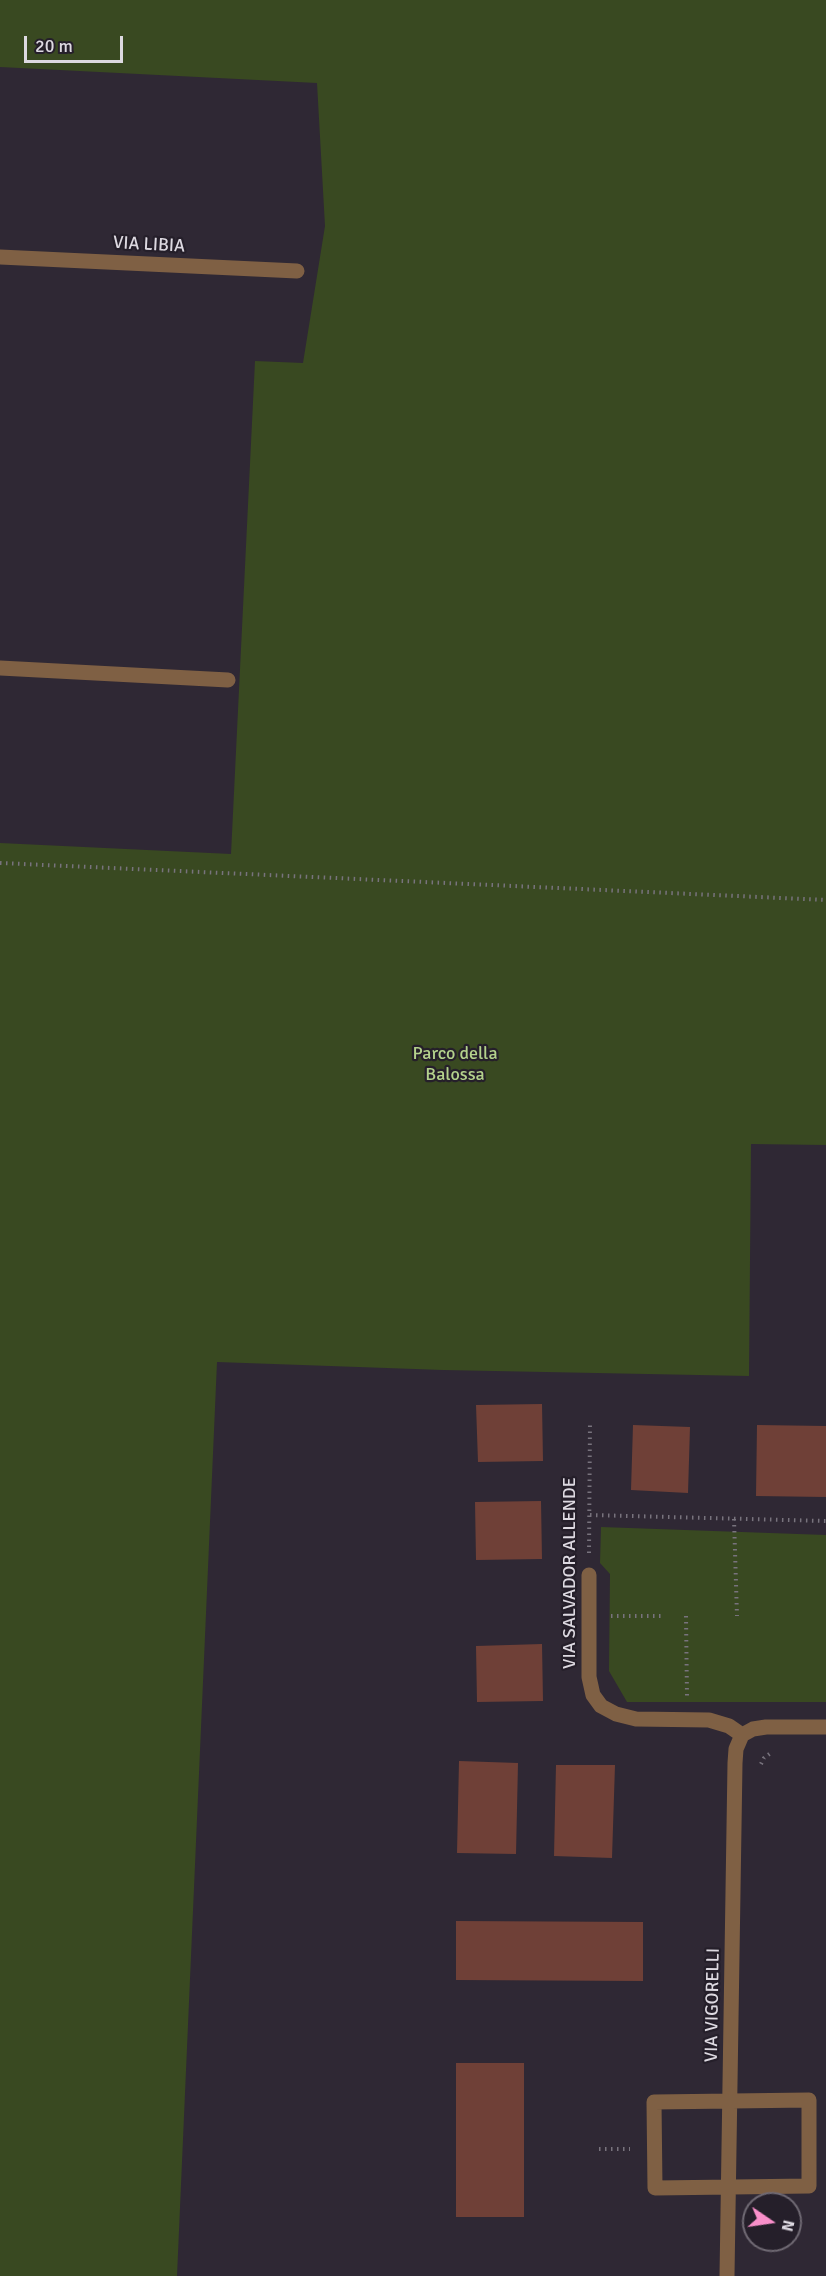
<!DOCTYPE html>
<style>
body{margin:0}
#map{position:relative;width:826px;height:2276px;overflow:hidden;background:#2f2834;font-family:Signika,sans-serif}
canvas{display:block}
.north{position:absolute;left:742px;top:2192px;width:60px;height:60px;box-sizing:border-box;background:#251f2a;border:2px solid #6f6973;border-radius:50%;rotate:103deg;font-size:16px;font-weight:700;line-height:24px;text-align:center;color:#ddd9e1}
.north::after{content:'';display:block;margin:auto;width:21px;height:27px;background:#f98fca;clip-path:polygon(50% 0,100% 100%,50% 72%,0 100%)}
.scale{position:absolute;left:24px;top:36px;width:99px;height:27px;box-sizing:border-box;border:3px solid #ddd9e1;border-top:0;padding-left:8px;font-size:18px;line-height:21px;white-space:nowrap;color:#ddd9e1;-webkit-text-stroke:4px #251f2a;paint-order:stroke}
</style>
<div id="map">
<canvas width="826" height="2276"></canvas>
<div class="north">N</div>
<div class="scale">20 m</div>
</div>
<script>
const ctx = document.querySelector('canvas').getContext('2d');
ctx.lineJoin = 'round';
function fillPath(path, color) {
  ctx.fillStyle = color;
  ctx.fill(path, 'evenodd');
}
function poly(rows) {
  const path = new Path2D();
  for (const r of rows) {
    path.moveTo(r[0], r[1]);
    for (let i = 2; i < r.length; i += 2) path.lineTo(r[i], r[i + 1]);
  }
  return path;
}
function strokePath(path, color, width, dash) {
  ctx.strokeStyle = color;
  ctx.lineWidth = width;
  ctx.lineCap = dash ? 'butt' : 'round';
  ctx.setLineDash(dash || []);
  ctx.stroke(path);
}
function label(font, color, halo, rows, align = 'center') {
  ctx.font = font + ' Signika,sans-serif';
  ctx.lineWidth = 4.5;
  ctx.setLineDash([]);
  ctx.textBaseline = 'middle';
  ctx.strokeStyle = halo;
  ctx.fillStyle = color;
  for (const [text, x, y, turn = 0] of rows) {
    ctx.save();
    ctx.translate(x, y);
    ctx.rotate((+turn || 0) * Math.PI / 180);
    ctx.textAlign = isNaN(turn) ? turn : align;
    if (halo) ctx.strokeText(text, 0, 0);
    ctx.fillText(text, 0, 0);
    ctx.restore();
  }
}
fillPath(poly([
 [0,0,826,0,826,1145,751,1144,749,1376,443,1370,217,1362,177,2276,0,2276,0,843,231,854,255,361,303,363,325,226,317,83,0,67],
 [601,1527,826,1535,826,1702,627,1702,609,1671,610,1574,600,1563]
]), '#394921');
fillPath(poly([
 [542,1404,543,1461,478,1462,476,1405],
 [633,1425,690,1427,688,1493,631,1490],
 [757,1425,826,1426,826,1497,756,1496],
 [541,1501,542,1559,476,1560,475,1502],
 [542,1644,543,1701,477,1702,476,1646],
 [459,1761,518,1763,516,1854,457,1853],
 [556,1765,615,1765,612,1858,554,1856],
 [456,1921,643,1922,643,1981,456,1980],
 [456,2063,524,2063,524,2217,456,2217]
]), '#6f4037');
strokePath(poly([
 [0,863,826,900],
 [590,1515,826,1521],
 [734,1519,737,1616],
 [589,1553,590,1421],
 [611,1616,664,1616],
 [686,1616,687,1697],
 [761,1764,764,1758,772,1752],
 [599,2149,630,2149]
]), '#78737d', 4, [1.5, 4.5]);
strokePath(poly([
 [0,257,297,271],
 [0,668,228,680],
 [589,1575,589,1677,593,1695,601,1706,616,1714,636,1719,709,1720,729,1726,742,1735],
 [742,1735,753,1729,766,1727,826,1727],
 [809,2100,809,2186,655,2188,654,2102,809,2100],
 [727,2276,735,1763,736,1749,742,1735]
]), '#7f6044', 15);
label('18px', '#ddd9e1', '#251f2a', [
 ["VIA LIBIA",149,245,3],
 ["VIA SALVADOR ALLENDE",570,1573,-90],
 ["VIA VIGORELLI",713,2005,-89]
]);
label('18px', '#b4d28c', '#251f2a', [
 ["Parco della",455,1054],
 ["Balossa",455,1075]
]);
</script>
